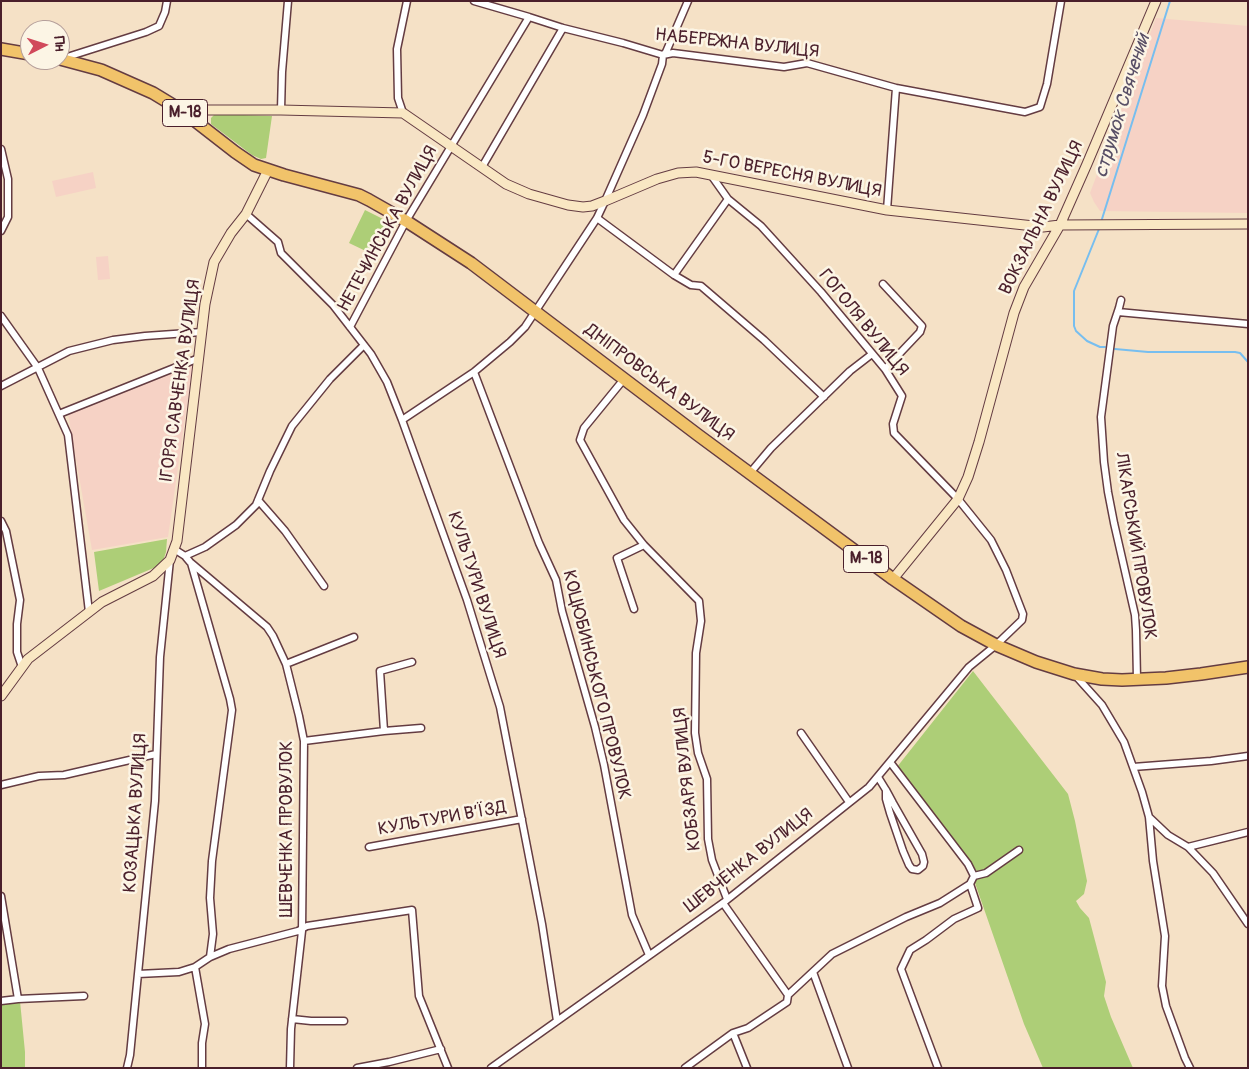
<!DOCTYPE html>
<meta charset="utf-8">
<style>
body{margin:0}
#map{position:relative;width:1249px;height:1069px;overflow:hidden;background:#f5e1c6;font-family:Pangolin,sans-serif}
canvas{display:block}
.frame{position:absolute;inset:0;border:2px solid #4a1f2b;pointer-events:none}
.north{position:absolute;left:20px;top:20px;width:50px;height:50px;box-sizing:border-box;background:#fcf5e5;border:1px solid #b59f9b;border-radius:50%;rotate:85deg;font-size:14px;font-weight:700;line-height:20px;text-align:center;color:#4a1f2b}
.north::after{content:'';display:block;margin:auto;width:18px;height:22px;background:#d1495b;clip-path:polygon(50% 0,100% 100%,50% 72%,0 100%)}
</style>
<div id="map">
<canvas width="1249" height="1069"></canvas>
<div class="frame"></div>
<div class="north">Пн</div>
</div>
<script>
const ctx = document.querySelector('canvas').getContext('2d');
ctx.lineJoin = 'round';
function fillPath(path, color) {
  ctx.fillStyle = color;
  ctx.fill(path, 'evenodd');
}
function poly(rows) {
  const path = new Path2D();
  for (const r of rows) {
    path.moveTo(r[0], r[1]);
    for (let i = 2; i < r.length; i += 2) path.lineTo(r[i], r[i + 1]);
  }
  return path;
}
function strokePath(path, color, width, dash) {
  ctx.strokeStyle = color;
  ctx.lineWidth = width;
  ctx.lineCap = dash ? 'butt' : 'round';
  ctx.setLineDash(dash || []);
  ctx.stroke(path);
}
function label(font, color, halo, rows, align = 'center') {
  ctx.font = font + ' Pangolin,sans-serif';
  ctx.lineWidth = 5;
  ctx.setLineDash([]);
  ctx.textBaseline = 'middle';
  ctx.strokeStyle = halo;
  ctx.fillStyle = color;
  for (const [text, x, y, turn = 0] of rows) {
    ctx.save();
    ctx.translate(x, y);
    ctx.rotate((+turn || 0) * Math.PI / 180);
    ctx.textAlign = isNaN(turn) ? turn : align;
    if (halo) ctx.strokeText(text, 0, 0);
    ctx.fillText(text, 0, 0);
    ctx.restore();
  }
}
fillPath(poly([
 [1156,18,1248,26,1248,213,1100,211,1094,202,1090,193],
 [93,172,96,188,56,197,52,181],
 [108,256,110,279,98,280,96,257],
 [193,363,168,537,92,550,68,414]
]), '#f6d2c5');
fillPath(poly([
 [215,114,272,116,266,158,261,159,252,155,211,124,211,118],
 [365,210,387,221,372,254,349,243],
 [167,539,166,552,163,561,156,567,99,591,94,552],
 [973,671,1068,794,1075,821,1087,881,1084,894,1076,901,1080,908,1089,918,1106,982,1104,996,1111,1017,1133,1068,1043,1068,1024,1024,975,883,979,874,897,767],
 [20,1001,25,1052,25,1068,1,1068,1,1003]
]), '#adce77');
strokePath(poly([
 [1102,219,1170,1],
 [1099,229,1074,291,1074,326,1076,331,1087,341,1100,347,1105,347],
 [1115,349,1148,352,1235,352,1240,353,1248,362]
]), '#77beef', 2);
const street = poly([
 [474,1,529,17,563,28,623,43,663,55,673,53,784,67,807,63,896,88,1025,112,1040,107,1047,84,1061,1],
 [64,58,146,32,159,26,165,12,167,1],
 [281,110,282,72,288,1],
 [403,113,398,98,397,49,407,1],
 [1,149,8,179,8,217,1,231],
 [482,167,563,28],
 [887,210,896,88],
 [246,214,278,242,281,253,333,305,371,354,387,382,402,420,467,600,500,707,542,924,557,1021],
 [597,218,674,275,728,199],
 [674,275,691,285,701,286,764,340,824,397],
 [883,284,922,326,920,332,885,369],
 [1121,300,1119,308,1113,326,1101,417,1104,462,1108,492,1114,523,1135,615,1136,630,1137,679],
 [1118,312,1248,324],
 [1,316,38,368,68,435,89,612],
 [350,327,406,221,529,17],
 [474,372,539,543,556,580,562,611,595,727,604,765,632,915,649,955],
 [624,379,584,428,580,440,624,520,644,545,699,601,701,621,696,653,695,733,698,753,707,779,708,839,712,860,727,899],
 [1,386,69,351,113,340,145,336,202,332],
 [59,414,199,358],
 [402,420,474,372,510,342,525,327,597,218,605,201,643,115,662,64,663,55,666,52,688,1],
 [750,473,771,448,850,371,872,354],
 [258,500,285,531,324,586],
 [1,521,6,531,20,600,17,624,17,652,22,667],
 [174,549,185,556,190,562,267,627,273,636,286,664,299,716,304,741,302,931,291,1029,290,1068],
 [185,556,205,547,236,525,256,505,270,471,292,426,330,379,364,345],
 [191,563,230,699,232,710,212,861,210,898,213,934,210,957],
 [634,609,617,558,644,545],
 [286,664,354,637],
 [1075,675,1102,705,1124,742,1142,792,1149,817,1153,861,1165,936,1162,986,1166,1006,1185,1058,1190,1068],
 [384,731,380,671,412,662],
 [801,733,849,802],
 [304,741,384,731,421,728],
 [1133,767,1211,761,1248,756],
 [878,777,886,790,893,803,922,854,924,862,923,866,918,870,912,869,909,865,903,851,890,813,886,799,886,790],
 [1,785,39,776,64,775,156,754],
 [1149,817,1168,835,1188,847,1213,873,1248,924],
 [369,847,522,819],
 [1188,847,1248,832],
 [974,876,986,873,1019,850],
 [1,896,18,999],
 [723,903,788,995],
 [195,967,205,1024,202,1043,202,1068],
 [813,972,848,1068],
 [138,974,179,972,195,967,210,957,229,949,298,931,307,926,412,910,419,996,448,1068],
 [1,1001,18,999,84,996],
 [292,1019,311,1021,344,1021],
 [733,1033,747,1068],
 [127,1068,130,1055,155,801,160,657,170,560],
 [357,1068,389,1062,441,1049],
 [491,1068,723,903,869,787,969,667,996,645,1022,620,1023,614,1006,570,991,540,958,499,894,433,893,424,902,396,885,369,821,292,761,226,728,199,711,175],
 [685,1068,733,1033,748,1028,787,1002,788,995,832,954,906,917,940,903,970,884,974,876,968,864,890,762],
 [938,1068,901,969,910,950,926,940,954,919,978,908,970,884]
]);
const secondary = poly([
 [181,110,281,110,403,113,506,184,529,194,568,205,583,207,592,206,605,201,657,179,678,173,696,172,887,210,1043,227,1060,225,1248,224],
 [893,579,958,499,968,477,979,442,1014,313,1024,287,1060,225,1087,164,1156,1],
 [1,696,28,659,102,602,153,576,170,560,177,541,205,304,214,262,231,233,246,214,268,170]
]);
const highway = poly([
 [1,49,30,54],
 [60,59,101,70,153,93,181,110,235,152,254,165,284,175,359,195,369,200,406,221,471,263,698,435,893,579,961,626,996,645,1036,662,1074,674,1102,679,1122,680,1166,678,1201,674,1248,667]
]);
strokePath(street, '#643c42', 9);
strokePath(secondary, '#643c42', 11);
strokePath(highway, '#643c42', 14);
strokePath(street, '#fff', 6);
strokePath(secondary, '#f9e7c3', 9);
strokePath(highway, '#f1c36a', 11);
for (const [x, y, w] of [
 [185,113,45],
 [866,559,45]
]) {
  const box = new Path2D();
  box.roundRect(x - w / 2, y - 13.5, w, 27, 4);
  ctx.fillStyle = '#fcf5e5';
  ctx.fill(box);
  strokePath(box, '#4a1f2b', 1);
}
label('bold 16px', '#4a1f2b', null, [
 ["М-18",185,113],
 ["М-18",866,559]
]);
label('18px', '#4a1f2b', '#fcf5e5', [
 ["НАБЕРЕЖНА ВУЛИЦЯ",737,44,6],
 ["5-ГО ВЕРЕСНЯ ВУЛИЦЯ",792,175,11],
 ["ВОКЗАЛЬНА ВУЛИЦЯ",1042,218,-64],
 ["НЕТЕЧИНСЬКА ВУЛИЦЯ",388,229,-61],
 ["ГОГОЛЯ ВУЛИЦЯ",863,323,51],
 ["ІГОРЯ САВЧЕНКА ВУЛИЦЯ",181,381,-82],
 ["ДНІПРОВСЬКА ВУЛИЦЯ",659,383,37],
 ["ЛІКАРСЬКИЙ ПРОВУЛОК",1135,546,81],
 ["КУЛЬТУРИ ВУЛИЦЯ",476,585,72],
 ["КОЦЮБИНСЬКОГО ПРОВУЛОК",596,685,76],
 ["КОБЗАРЯ ВУЛИЦЯ",688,779,-96],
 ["КОЗАЦЬКА ВУЛИЦЯ",136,813,-86],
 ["КУЛЬТУРИ В’ЇЗД",442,819,-10],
 ["ШЕВЧЕНКА ПРОВУЛОК",287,829,-90],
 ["ШЕВЧЕНКА ВУЛИЦЯ",749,861,-38]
]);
label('italic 19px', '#584f66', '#fcf5e5', [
 ["струмок Свячений",1123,106,-73]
]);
</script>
